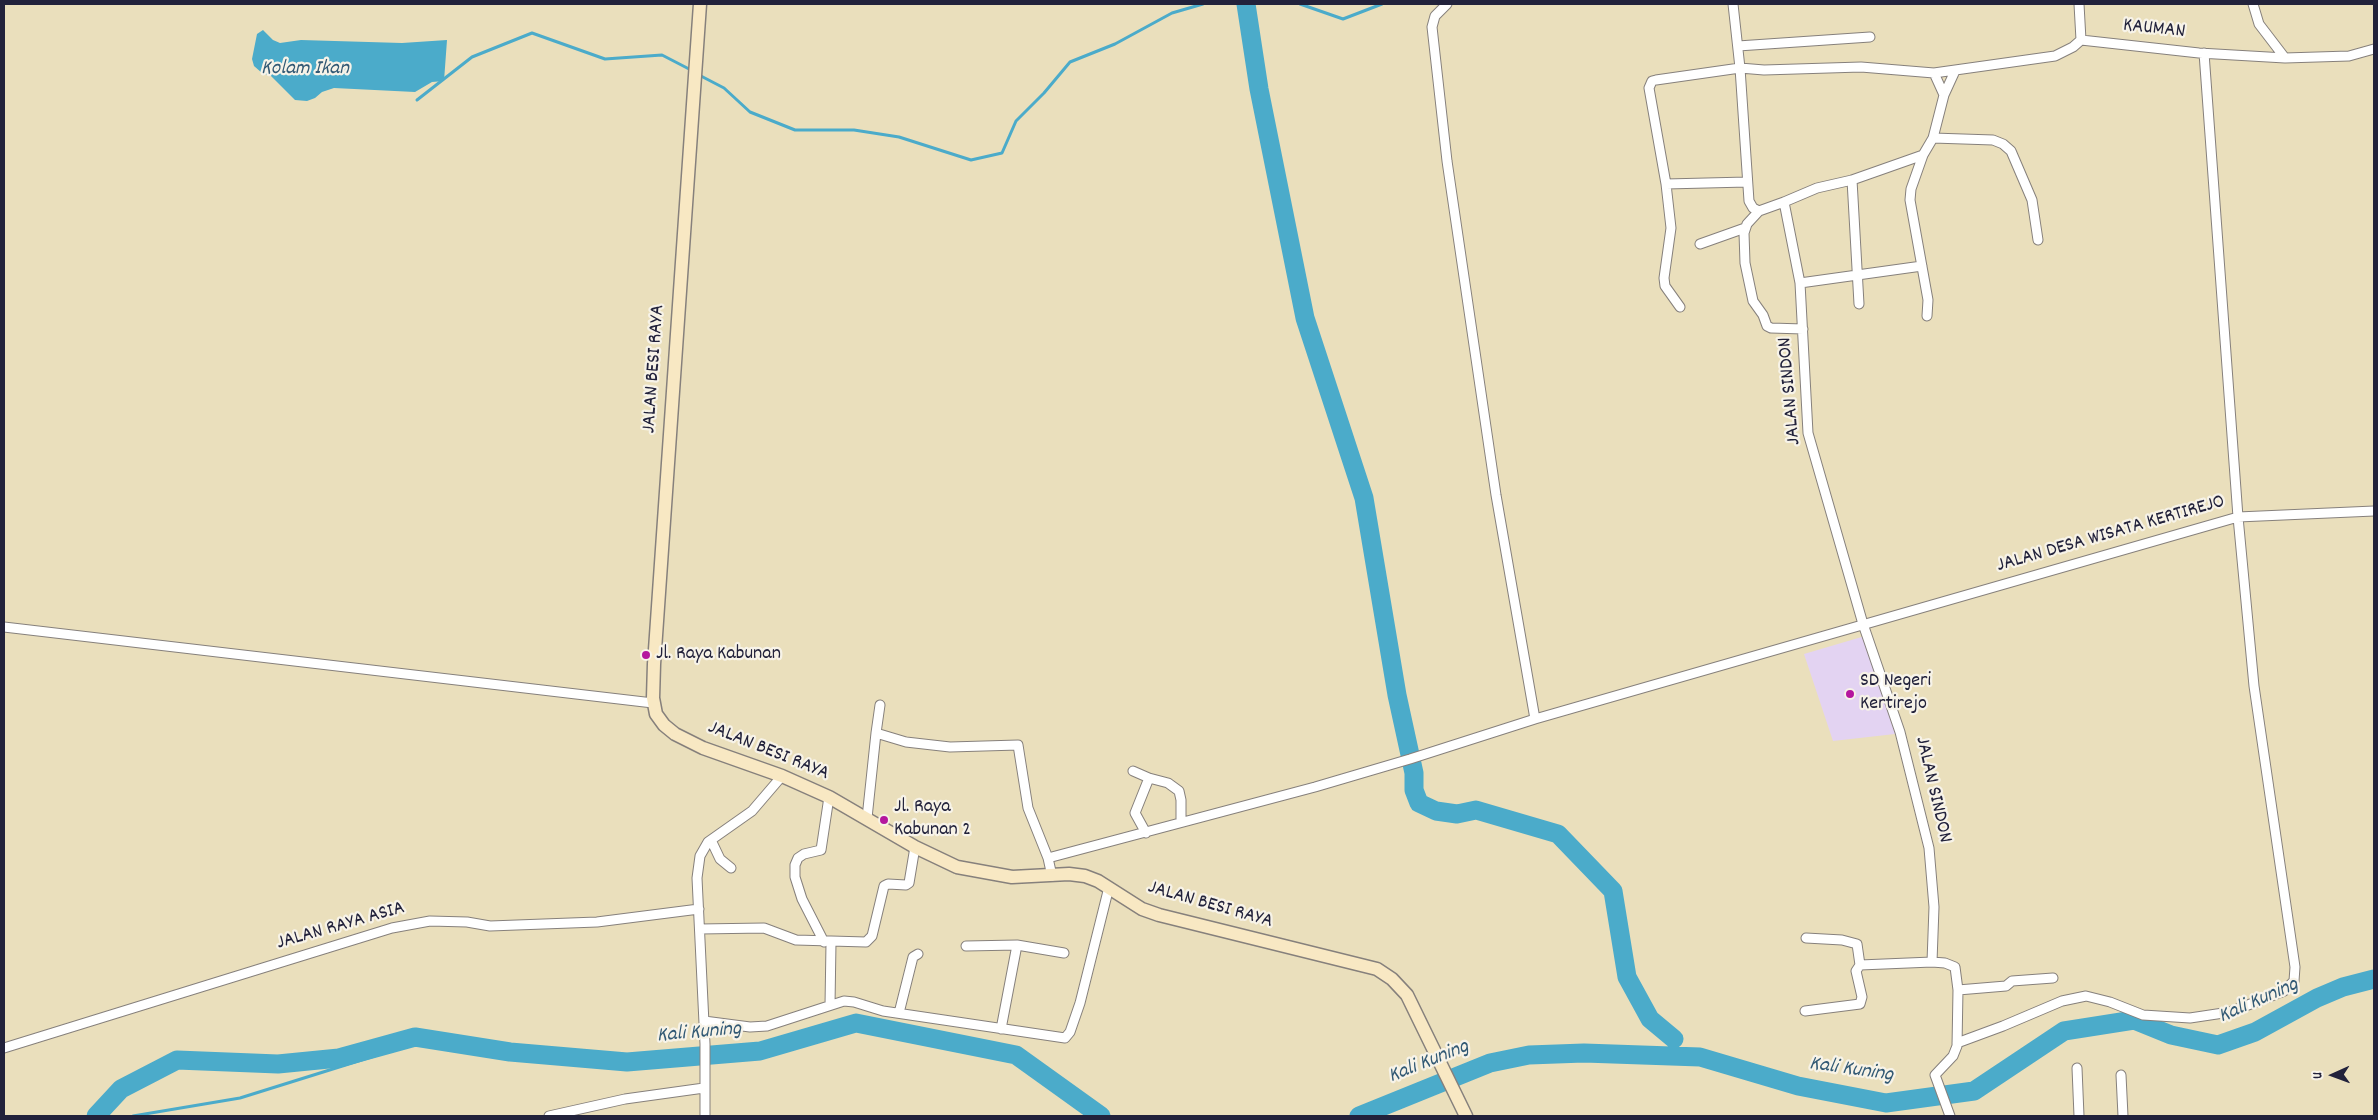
<!DOCTYPE html>
<style>
body{margin:0}
#map{position:relative;width:2378px;height:1120px;overflow:hidden;background:#eadfbc;font-family:Dekko,sans-serif}
canvas{display:block}
.frame{position:absolute;inset:0;border:5px solid #22223b;pointer-events:none}
.north{position:absolute;left:2308px;top:1050px;width:50px;height:50px;-webkit-text-stroke:4px #f7f3e8;paint-order:stroke;rotate:268deg;font-size:14px;font-weight:700;line-height:20px;text-align:center;color:#22223b}
.north::after{content:'';display:block;margin:auto;width:18px;height:22px;background:#22223b;clip-path:polygon(50% 0,100% 100%,50% 72%,0 100%)}
</style>
<div id="map">
<canvas width="2378" height="1120"></canvas>
<div class="frame"></div>
<div class="north">U</div>
</div>
<script>
const ctx = document.querySelector('canvas').getContext('2d');
ctx.lineJoin = 'round';
function fillPath(path, color) {
  ctx.fillStyle = color;
  ctx.fill(path, 'evenodd');
}
function poly(rows) {
  const path = new Path2D();
  for (const r of rows) {
    path.moveTo(r[0], r[1]);
    for (let i = 2; i < r.length; i += 2) path.lineTo(r[i], r[i + 1]);
  }
  return path;
}
function strokePath(path, color, width, dash) {
  ctx.strokeStyle = color;
  ctx.lineWidth = width;
  ctx.lineCap = dash ? 'butt' : 'round';
  ctx.setLineDash(dash || []);
  ctx.stroke(path);
}
function label(font, color, halo, rows, align = 'center') {
  ctx.font = font + ' Dekko,sans-serif';
  ctx.lineWidth = 4.5;
  ctx.setLineDash([]);
  ctx.textBaseline = 'middle';
  ctx.strokeStyle = halo;
  ctx.fillStyle = color;
  for (const [text, x, y, turn = 0] of rows) {
    ctx.save();
    ctx.translate(x, y);
    ctx.rotate((+turn || 0) * Math.PI / 180);
    ctx.textAlign = isNaN(turn) ? turn : align;
    if (halo) ctx.strokeText(text, 0, 0);
    ctx.fillText(text, 0, 0);
    ctx.restore();
  }
}
fillPath(poly([
 [1865,636,1895,734,1833,741,1804,654]
]), '#e3d3f2');
fillPath(poly([
 [263,30,273,40,280,43,301,40,402,43,447,40,444,81,432,82,415,92,334,88,322,92,315,98,307,101,295,100,271,76,262,73,254,66,252,59,257,34]
]), '#4babca');
strokePath(poly([
 [1300,4,1343,19,1382,4],
 [699,75,724,88,750,112,795,130,854,130,899,137,971,160,1002,153,1016,121,1044,93,1070,62,1115,44,1172,13,1203,4],
 [417,100,472,57,532,33,605,59,662,55,691,70],
 [133,1116,240,1098,416,1043,424,1043]
]), '#4babca', 3);
strokePath(poly([
 [1246,4,1259,89,1305,318,1364,498,1397,695,1414,773,1414,790,1419,803,1436,811,1457,814,1476,810,1558,834,1613,891,1627,977,1650,1019,1674,1039],
 [96,1116,121,1089,177,1060,278,1064,339,1058,415,1037,510,1052,627,1062,760,1051,856,1023,1016,1055,1101,1116],
 [1359,1116,1490,1063,1529,1055,1584,1053,1700,1057,1798,1086,1886,1103,1974,1091,2064,1031,2134,1020,2171,1035,2218,1045,2255,1032,2317,998,2343,987,2374,979]
]), '#4babca', 19);
const street = poly([
 [1447,4,1435,16,1432,27,1447,161,1496,495,1535,719],
 [2079,4,2081,40],
 [2253,4,2259,24,2285,58],
 [1738,46,1870,37],
 [1934,73,1944,95],
 [1933,138,1993,140,2003,144,2011,151,2032,200,2038,240],
 [1923,155,1911,189,1910,200,1928,300,1927,316],
 [1666,184,1747,182],
 [1784,202,1817,188,1852,180],
 [1759,211,1747,224,1744,233,1745,263,1753,301,1763,315,1767,326,1771,328,1803,329],
 [1700,244,1745,228],
 [1800,283,1922,266],
 [1859,304,1852,180,1923,155,1933,138,1944,95,1955,71],
 [1680,307,1665,286,1664,278,1671,228,1666,184,1649,88,1652,81,1656,80,1740,68,1733,4],
 [4,627,653,703],
 [880,705,876,733,906,742,950,747,1018,745,1028,808,1048,858],
 [1133,771,1149,778,1135,813,1146,833],
 [1149,778,1168,783,1179,791,1181,800,1181,822],
 [867,818,876,733],
 [711,840,720,859,731,868],
 [1052,876,1048,858,1315,787,1410,759,1535,719,2238,517,2374,511],
 [700,929,764,928,796,940,866,942,872,936,884,886,888,884,906,885,909,883,915,847],
 [824,942,802,899,795,877,795,865,798,858,804,854,821,850,829,797],
 [966,946,1017,945],
 [1932,962,1934,907,1929,848,1900,732,1863,624,1808,433,1800,283,1784,202,1759,211,1753,208,1749,201,1740,68,1764,70,1861,67,1934,73,2055,56,2073,47,2081,40,2199,53,2285,58,2349,56,2374,49],
 [1860,965,1932,962,1945,963,1955,967,1958,990,1957,1046,1953,1056,1935,1075,1950,1116],
 [1958,990,2006,986,2012,981,2053,978],
 [830,1005,831,943],
 [1805,1011,1860,1004,1862,997,1856,971,1860,965,1857,944,1842,940,1806,938],
 [899,1013,913,957,918,954],
 [704,1021,750,1027,767,1026,844,1001,854,1002,883,1011,1065,1038,1070,1032,1080,1003,1109,887],
 [1001,1029,1017,945,1064,953],
 [1957,1043,2003,1026,2062,1001,2086,996,2110,1002,2143,1015,2190,1018,2230,1012,2284,991,2294,981,2295,967,2254,686,2238,517,2204,53],
 [4,1048,392,928,430,921,467,922,490,926,597,922,699,909],
 [2077,1068,2079,1116],
 [2121,1075,2123,1116],
 [549,1116,625,1099,704,1088],
 [705,1116,705,1044,697,878,700,856,708,842,752,811,782,776]
]);
const secondary = poly([
 [700,4,654,664,653,698,656,714,664,725,675,734,703,748,782,776,829,797,915,847,957,867,1012,877,1069,874,1085,876,1098,881,1142,909,1159,915,1377,969,1392,979,1407,995,1466,1116]
]);
strokePath(street, '#86807c', 11);
strokePath(secondary, '#86807c', 15);
strokePath(street, '#fff', 9);
strokePath(secondary, '#f8e8c3', 12);
for (const [x, y, r, color] of [
 [646,655,5,"#b5179e"],
 [1850,694,5,"#b5179e"],
 [884,820,5,"#b5179e"]
]) {
  const dot = new Path2D();
  dot.arc(x, y, r, 0, 2 * Math.PI);
  ctx.fillStyle = color;
  ctx.fill(dot);
  strokePath(dot, '#f7f3e8', 2);
}
label('20px', '#22223b', '#f7f3e8', [
 ["KAUMAN",2154,30,6],
 ["JALAN BESI RAYA",655,369,-86],
 ["JALAN SINDON",1791,391,-95],
 ["JALAN DESA WISATA KERTIREJO",2111,535,-16],
 ["JALAN BESI RAYA",768,752,22],
 ["JALAN SINDON",1932,790,77],
 ["JALAN BESI RAYA",1210,906,16],
 ["JALAN RAYA ASIA",341,927,-16]
]);
label('20px', '#22223b', '#f7f3e8', [
 ["Jl. Raya Kabunan",656,655],
 ["SD Negeri",1860,682],
 ["Kertirejo",1860,705],
 ["Jl. Raya",894,808],
 ["Kabunan 2",894,831]
], 'left');
label('italic 21px', '#325974', '#f7f3e8', [
 ["Kolam Ikan",305,70],
 ["Kali Kuning",2259,1002,-24],
 ["Kali Kuning",699,1034,-5],
 ["Kali Kuning",1429,1063,-22],
 ["Kali Kuning",1851,1071,8]
]);
</script>
